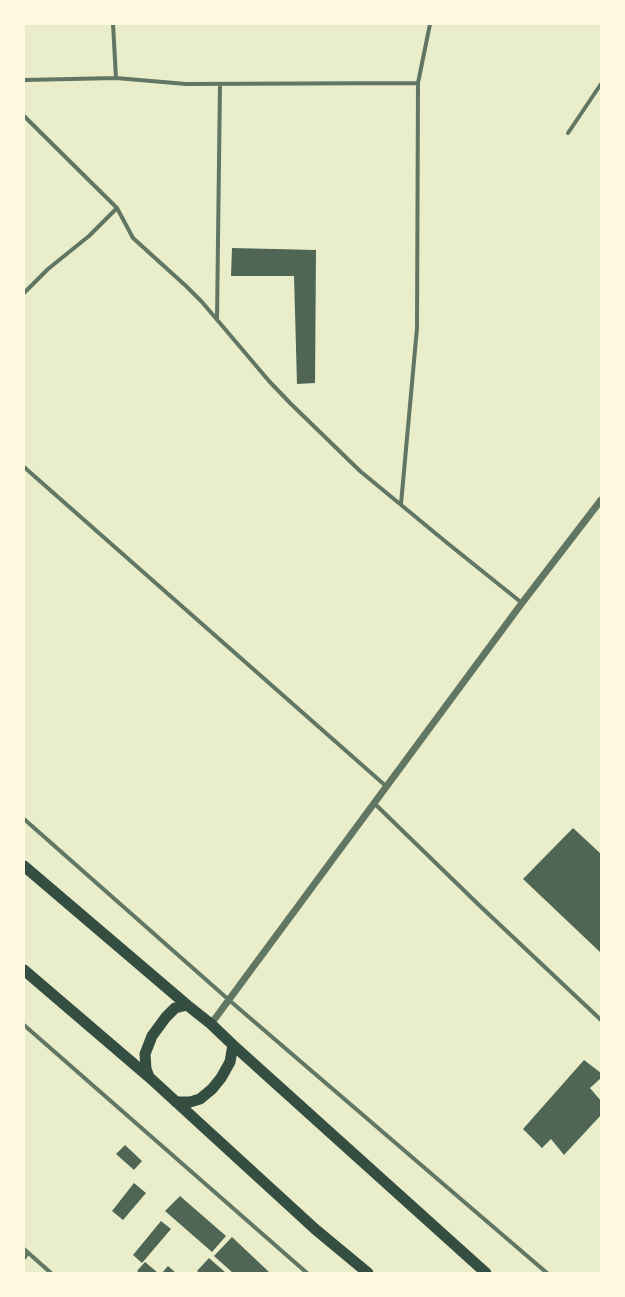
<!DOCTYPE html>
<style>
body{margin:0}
#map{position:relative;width:625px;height:1297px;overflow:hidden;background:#e9edc9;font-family:"IBM Plex Sans",sans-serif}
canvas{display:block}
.frame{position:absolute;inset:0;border:25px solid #fefae0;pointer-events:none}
</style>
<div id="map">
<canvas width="625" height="1297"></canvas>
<div class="frame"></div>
</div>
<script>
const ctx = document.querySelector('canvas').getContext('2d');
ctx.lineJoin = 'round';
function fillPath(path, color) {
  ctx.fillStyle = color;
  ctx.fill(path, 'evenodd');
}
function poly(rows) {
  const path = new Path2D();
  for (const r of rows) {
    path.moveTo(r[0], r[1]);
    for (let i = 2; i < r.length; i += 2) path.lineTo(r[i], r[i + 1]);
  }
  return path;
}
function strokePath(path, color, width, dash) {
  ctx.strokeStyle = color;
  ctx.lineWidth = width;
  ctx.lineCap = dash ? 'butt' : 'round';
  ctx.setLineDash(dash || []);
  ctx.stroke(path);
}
fillPath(poly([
 [232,248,316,250,315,383,297,384,294,276,231,276],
 [573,828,601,854,601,953,523,879],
 [584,1060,601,1073,601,1078,590,1088,601,1101,601,1115,564,1155,551,1139,542,1148,523,1129],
 [125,1145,142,1161,134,1170,116,1154],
 [134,1183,146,1193,123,1220,112,1211],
 [180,1196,226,1236,212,1252,165,1211],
 [161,1221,171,1229,142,1263,133,1255],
 [232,1237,269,1272,268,1273,233,1273,214,1256],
 [209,1258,226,1273,200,1273,197,1271],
 [145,1262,158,1273,140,1273,137,1271],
 [168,1266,176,1273,162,1273]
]), '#4f6655');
strokePath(poly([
 [113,24,116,78],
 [24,80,116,78,186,84,418,83],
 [24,116,117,208,133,238,186,286,202,302,269,381,290,403,360,471,446,542,522,603],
 [568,133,601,84],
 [24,293,48,269,89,236,117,208],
 [217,319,220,84],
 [24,467,387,787],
 [401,504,417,328,418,83,430,24],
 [374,803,480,906,601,1020],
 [24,819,229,1000,547,1273],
 [24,1025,307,1273],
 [24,1249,51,1273],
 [24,1258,28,1253]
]), '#617663', 4);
strokePath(poly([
 [211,1024,522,603,601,500]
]), '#617663', 7);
strokePath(poly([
 [24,866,187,1005,211,1024,233,1045,486,1273],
 [24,970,149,1077,315,1229,368,1273],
 [149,1077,146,1069,145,1054,152,1036,166,1017,175,1008,187,1005],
 [176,1102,190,1102,200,1099,212,1089,221,1078,230,1062,233,1045]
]), '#344e41', 11);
</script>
